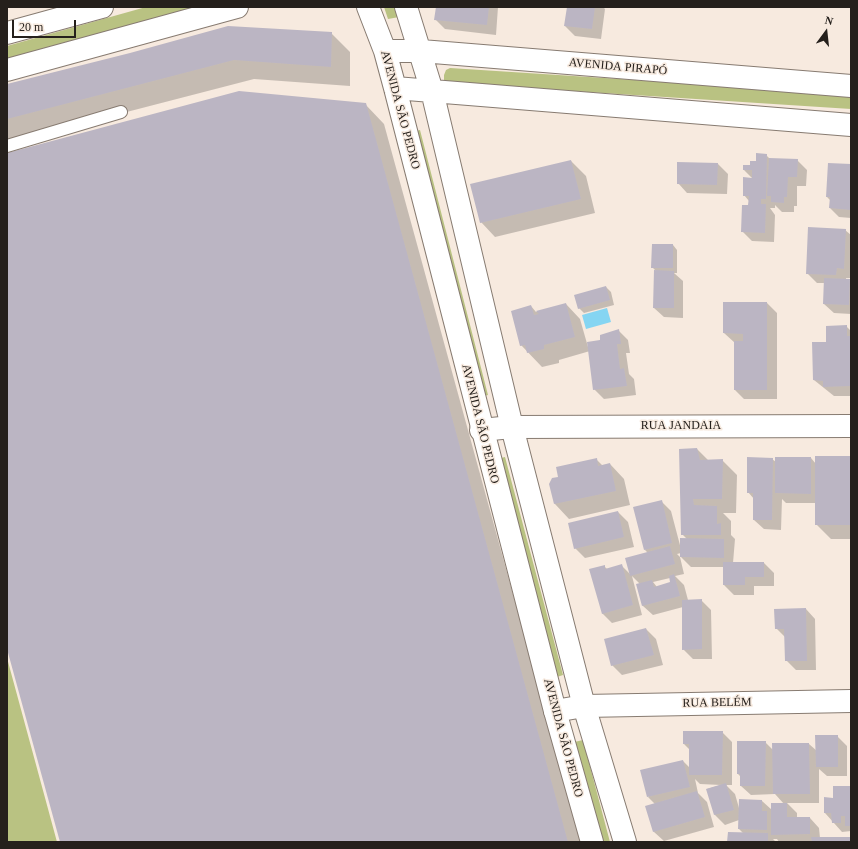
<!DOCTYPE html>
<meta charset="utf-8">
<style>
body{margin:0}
#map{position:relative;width:858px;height:849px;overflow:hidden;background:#f7eadf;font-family:Georgia,serif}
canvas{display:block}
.frame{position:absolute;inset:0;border:8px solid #25201c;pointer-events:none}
.north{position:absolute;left:806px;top:12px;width:40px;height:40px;-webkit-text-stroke:3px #f7eadf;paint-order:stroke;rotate:15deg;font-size:11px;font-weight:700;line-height:16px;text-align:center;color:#25201c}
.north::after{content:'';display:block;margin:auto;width:14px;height:18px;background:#25201c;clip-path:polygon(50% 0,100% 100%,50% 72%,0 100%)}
.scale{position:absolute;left:12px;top:20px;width:64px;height:18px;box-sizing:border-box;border:2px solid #25201c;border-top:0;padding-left:5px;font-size:12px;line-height:14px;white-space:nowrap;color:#25201c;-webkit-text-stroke:3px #f7eadf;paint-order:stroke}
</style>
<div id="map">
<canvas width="858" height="849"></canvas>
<div class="frame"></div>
<div class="north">N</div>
<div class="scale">20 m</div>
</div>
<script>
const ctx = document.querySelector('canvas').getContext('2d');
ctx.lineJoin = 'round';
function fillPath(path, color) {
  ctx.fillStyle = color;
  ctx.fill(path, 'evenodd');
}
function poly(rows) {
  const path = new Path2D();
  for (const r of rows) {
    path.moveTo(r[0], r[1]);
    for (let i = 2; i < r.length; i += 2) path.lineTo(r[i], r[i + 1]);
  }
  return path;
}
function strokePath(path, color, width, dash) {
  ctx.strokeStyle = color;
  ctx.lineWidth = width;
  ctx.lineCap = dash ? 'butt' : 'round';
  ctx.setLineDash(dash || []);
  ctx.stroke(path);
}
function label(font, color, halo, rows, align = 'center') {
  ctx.font = font + ' Georgia,serif';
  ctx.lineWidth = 3;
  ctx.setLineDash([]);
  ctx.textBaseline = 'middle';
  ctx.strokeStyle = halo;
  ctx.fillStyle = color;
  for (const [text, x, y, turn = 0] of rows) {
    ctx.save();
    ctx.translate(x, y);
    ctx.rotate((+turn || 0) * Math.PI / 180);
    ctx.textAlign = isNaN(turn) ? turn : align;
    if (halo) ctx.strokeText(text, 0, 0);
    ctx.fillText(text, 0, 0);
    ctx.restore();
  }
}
fillPath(poly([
 [146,7,197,7,7,60,7,46],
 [384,7,396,7,399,17,388,19],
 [450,68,851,94,851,109,448,83,444,80,444,75,446,70],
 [420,130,488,395,477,398,409,133],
 [505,457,563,675,551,679,493,460],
 [7,658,57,842,7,842],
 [583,740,610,842,597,842,570,743]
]), '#b9c282');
fillPath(poly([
 [607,308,611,322,586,329,582,315]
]), '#85d5f2');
fillPath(poly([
 [437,7,498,7,496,35,445,29,435,19],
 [568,7,603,7,605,9,601,39,575,36,565,26],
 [331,33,350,52,350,86,254,79,7,143,7,86],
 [365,104,384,124,581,842,61,842,7,645,7,154],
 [766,155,770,159,797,160,807,170,806,186,797,186,797,206,794,206,794,212,782,212,775,205,775,208,770,208,775,215,774,242,752,241,742,231,749,206,749,201,744,195,753,179,744,170],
 [571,161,586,176,595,213,495,237,481,222],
 [718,164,728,174,727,194,687,193,678,183],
 [851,165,851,218,839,217,830,208,830,200,827,197],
 [845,230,851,235,851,278,846,278,846,280,851,281,851,314,834,313,824,304,825,283,817,283,807,273],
 [673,245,677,250,677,273,674,273,683,281,683,318,664,317,654,308,656,271,652,267],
 [606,287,611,292,614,305,584,313,579,308],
 [724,303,767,303,777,313,777,399,744,399,735,390,735,343,724,333],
 [566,304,580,319,588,347,618,330,628,340,630,353,626,353,629,374,634,379,636,395,604,399,594,389,590,351,559,360,559,363,542,367,521,345,531,306,536,312],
 [846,326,851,331,851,396,834,396,814,380,827,343],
 [697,449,709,461,722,460,737,475,736,513,723,513,731,521,731,535,735,539,733,563,764,563,774,573,774,586,754,586,754,595,734,595,724,585,724,567,691,567,681,557,681,553,677,554,680,557,684,574,675,576,684,585,688,600,701,600,711,610,712,659,693,659,683,649,683,607,653,615,643,606,637,585,640,584,632,576,642,615,612,623,602,613,604,566,608,570,622,566,631,575,648,553,645,550,661,501,671,511,681,549,687,539,682,534],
 [670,578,672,583,657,587,653,582],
 [851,457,851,539,831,539,816,524,816,503,786,503,782,499,781,530,764,529,754,520,754,499,748,492,772,459,776,462,776,458,811,458,816,464],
 [596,459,603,466,610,464,624,479,630,505,569,519,555,504,550,484,560,477],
 [618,512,628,522,634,547,585,558,575,548],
 [806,609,815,619,816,670,796,670,786,660,786,638,776,628],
 [646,629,656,639,663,665,622,675,612,665],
 [722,732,732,742,732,785,726,785,735,794,739,808,762,801,772,810,784,804,775,794,751,795,741,786,741,777,738,774,765,742,773,750,809,744,817,751,837,736,847,746,847,776,827,776,819,769,819,803,787,803,797,813,797,818,810,818,819,828,820,838,851,838,851,842,779,842,777,839,773,839,776,842,728,842,743,833,739,829,739,820,725,825,715,815,707,789,721,785,700,784,695,779,698,793,707,802,714,827,664,841,654,832,655,804,648,797,683,761,690,768,690,750,684,744],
 [851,787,851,831,842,832,825,813,834,799]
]), '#0003');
fillPath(poly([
 [436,7,489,7,487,25,434,20],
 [567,7,595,7,592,29,564,26],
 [228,26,332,32,331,67,234,60,7,119,7,84,130,53],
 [239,91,366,103,568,842,60,842,7,649,7,153],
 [756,153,767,154,766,199,761,199,761,204,766,204,765,233,741,232,742,205,748,205,749,196,743,196,743,177,752,178,752,170,743,170,743,165,750,165,750,161,756,161],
 [769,158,798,159,797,177,788,177,787,197,784,197,784,203,771,202,771,196,767,196],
 [571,160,581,199,480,223,470,184],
 [677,162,718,163,717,185,677,184],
 [828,163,851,164,851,210,829,208,830,197,826,197],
 [808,227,846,229,844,269,837,268,836,275,806,274],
 [652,244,673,244,673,268,651,268],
 [654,270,674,271,674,308,653,308],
 [824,278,850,279,849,305,823,304],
 [606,286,610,300,578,309,574,295],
 [723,302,767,302,767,390,734,390,734,341,743,341,743,334,723,333],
 [566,303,575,337,544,345,544,349,527,353,525,345,520,346,511,311,531,305,534,315,539,314,536,311],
 [847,325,847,336,850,336,851,386,823,387,823,381,813,380,812,342,826,342,826,326],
 [619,329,621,344,617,344,620,369,624,368,627,386,593,390,587,342,600,340,600,335],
 [697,448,700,460,723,459,722,499,693,499,694,505,717,506,717,524,721,523,721,535,681,535,679,449],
 [815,456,851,456,851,525,815,525],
 [747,457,773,458,772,520,753,520,753,493,747,493],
 [775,457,811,457,811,494,775,493],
 [597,458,598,466,610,463,616,491,554,504,549,484,552,478,558,477,556,467],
 [662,500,672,543,644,550,633,507],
 [618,511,624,537,574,549,568,523],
 [680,538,724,539,724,558,680,557],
 [670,546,675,564,630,576,625,558],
 [723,562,764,562,764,577,745,577,745,585,723,585],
 [622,564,633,605,602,614,589,569,605,565,605,569],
 [674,574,680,596,642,606,636,584,652,580,654,587,670,582,669,576],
 [702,599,702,649,682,650,682,600],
 [806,608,807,661,785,661,784,629,775,629,774,609],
 [646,628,654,655,611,666,604,639],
 [683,731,723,731,722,775,689,775,689,744,683,744],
 [815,735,838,735,838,767,816,767],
 [737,741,766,741,765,786,740,786,740,774,737,774],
 [772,743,809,743,810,794,773,794],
 [683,760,690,787,647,797,640,770],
 [726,783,734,810,714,815,706,789],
 [833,786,851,786,851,826,845,826,845,816,841,816,841,823,832,823,831,813,824,813,824,797,833,798],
 [697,791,705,817,653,832,645,806],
 [739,799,762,800,762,811,767,811,767,830,738,829],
 [771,803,787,803,787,817,810,817,810,834,771,835],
 [728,832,768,833,768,842,727,842],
 [811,837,851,837,851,842,812,842]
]), '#bbb5c3');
const service = poly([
 [7,146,121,112]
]);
const minor = poly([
 [481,430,512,427,851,426],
 [555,711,584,706,851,701]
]);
const tertiary = poly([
 [368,7,385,51,395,88,555,711,592,842],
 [406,7,432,91,512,427,584,706,625,842],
 [7,33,102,7],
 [385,51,421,51,851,86],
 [7,70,237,7],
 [395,88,851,125]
]);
strokePath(service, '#877b71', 14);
strokePath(minor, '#877b71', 24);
strokePath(tertiary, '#877b71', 24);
strokePath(service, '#fff', 12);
strokePath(minor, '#fff', 22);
strokePath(tertiary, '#fff', 22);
label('12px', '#25201c', '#f7eadf', [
 ["AVENIDA PIRAPÓ",618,67,5],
 ["AVENIDA SÃO PEDRO",400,110,75],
 ["AVENIDA SÃO PEDRO",480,424,76],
 ["RUA JANDAIA",681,426],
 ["RUA BELÉM",717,703,-1],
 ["AVENIDA SÃO PEDRO",563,738,75]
]);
</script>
